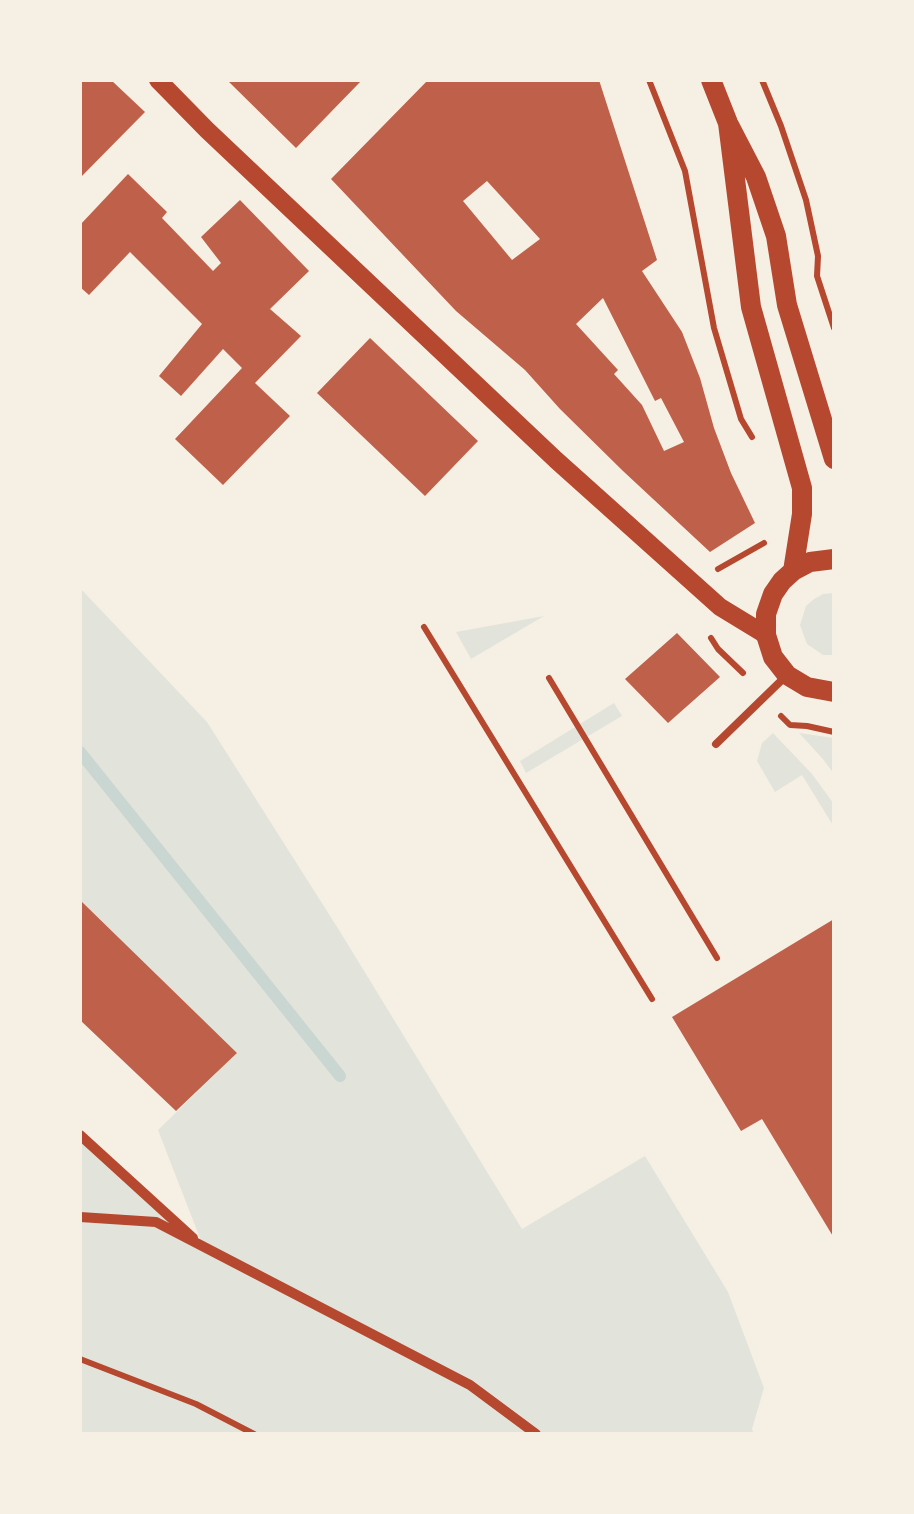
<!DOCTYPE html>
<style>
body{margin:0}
#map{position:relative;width:914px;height:1514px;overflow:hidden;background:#f6efe4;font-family:"Golos Text",sans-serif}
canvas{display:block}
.frame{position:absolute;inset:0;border:82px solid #f6efe4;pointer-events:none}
</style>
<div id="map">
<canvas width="914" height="1514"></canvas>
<div class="frame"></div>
</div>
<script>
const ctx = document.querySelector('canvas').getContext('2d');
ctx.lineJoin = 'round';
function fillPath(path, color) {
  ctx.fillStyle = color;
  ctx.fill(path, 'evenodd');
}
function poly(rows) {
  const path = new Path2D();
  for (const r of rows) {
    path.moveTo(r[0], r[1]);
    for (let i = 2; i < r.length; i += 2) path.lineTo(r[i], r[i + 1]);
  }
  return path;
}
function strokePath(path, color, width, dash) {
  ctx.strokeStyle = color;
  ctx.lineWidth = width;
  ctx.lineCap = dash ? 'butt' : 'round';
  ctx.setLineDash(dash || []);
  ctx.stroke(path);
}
fillPath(poly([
 [80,588,207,722,339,930,522,1229,645,1156,728,1292,764,1388,752,1429,754,1434,80,1434,80,1135,203,1246,158,1130,237,1053,80,900],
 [834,593,834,655,823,655,807,644,800,625,806,606,814,599,823,594],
 [544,616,471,659,456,632],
 [614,703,622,716,526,773,520,761],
 [773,733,812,774,834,804,834,827,802,775,775,792,757,761,762,743],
 [799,733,834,738,834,774,822,758]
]), '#e2e4dc');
strokePath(poly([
 [80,752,340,1076]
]), '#c9d6d2', 12);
fillPath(poly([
 [80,80,111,80,145,112,80,178],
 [227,80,362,80,296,148],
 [428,80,478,80,480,82,482,80,599,80,657,260,642,271,682,332,700,378,714,428,731,473,755,523,710,552,623,471,560,409,525,370,456,311,331,179],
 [487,181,540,239,512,260,463,201],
 [603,298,655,401,661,398,684,442,664,451,642,405,614,374,618,370,576,324],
 [128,174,167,212,162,218,213,271,221,263,201,237,240,200,309,271,270,309,301,336,255,383,290,416,223,485,175,439,242,368,223,349,181,396,159,376,202,324,130,252,89,295,80,287,80,225],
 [370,338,478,441,425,496,317,393],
 [677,633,720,677,668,723,625,679],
 [80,900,237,1053,176,1111,80,1020],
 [834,919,834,1238,762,1119,741,1131,672,1017]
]), '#bf614a');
strokePath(poly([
 [649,80,685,171,714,328,741,419,752,437],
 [762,80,781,126,806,200,818,256,817,276,834,328],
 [718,569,764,543],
 [424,627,652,999],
 [711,638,718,649,743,673],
 [549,678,717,958],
 [781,716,790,725,807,726,834,732],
 [80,1359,196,1404,254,1434]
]), '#b5482f', 6);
strokePath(poly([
 [716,744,787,675]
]), '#b5482f', 8);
strokePath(poly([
 [80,1135,193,1238],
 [80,1217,156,1222,470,1385,536,1434]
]), '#b5482f', 10);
strokePath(poly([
 [158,80,207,130,556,460,720,607,766,635]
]), '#b5482f', 18);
strokePath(poly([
 [711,80,728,123,756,177,776,236,787,305,834,459],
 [728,123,751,307,802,488,802,514,793,571],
 [834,559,810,562,793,571,782,581,773,594,766,614,766,635,773,657,787,675,807,687,834,692]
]), '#b5482f', 20);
</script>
